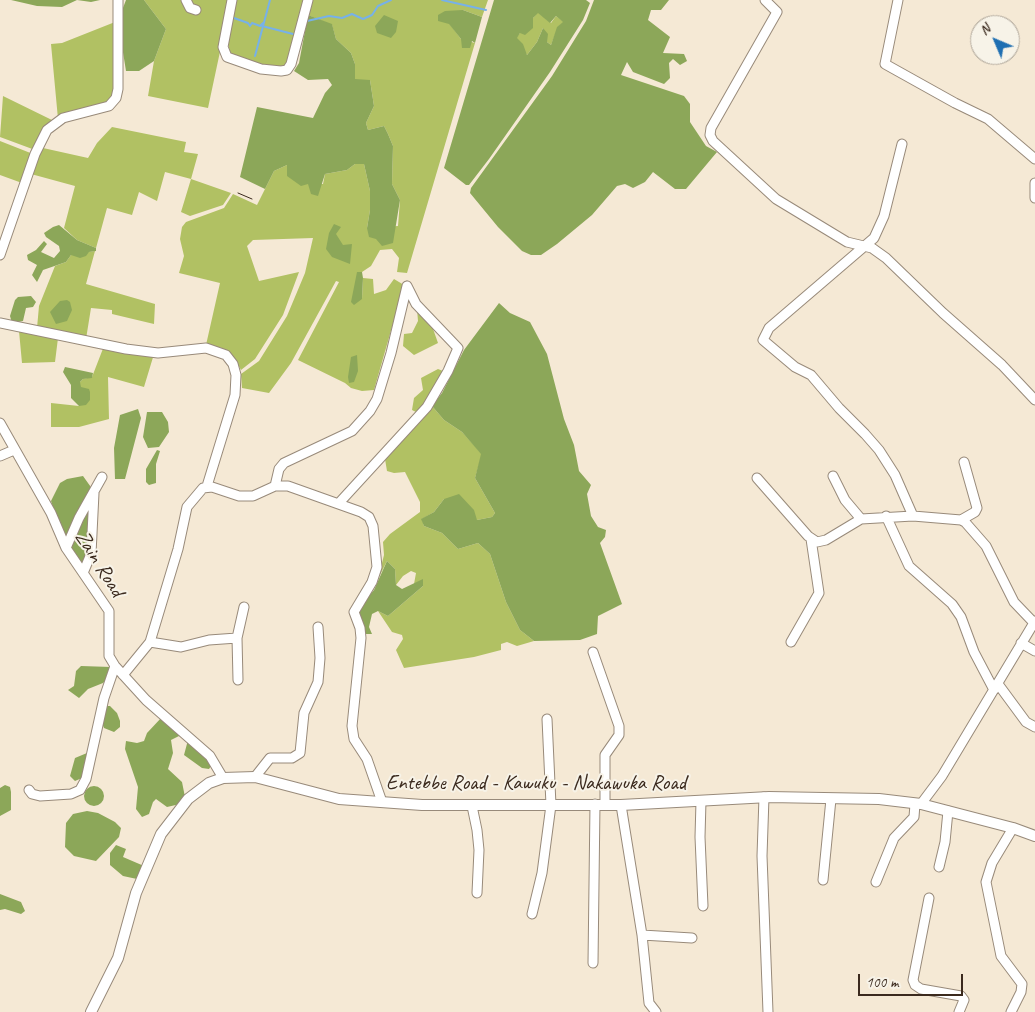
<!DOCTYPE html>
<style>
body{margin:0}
#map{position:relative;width:1035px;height:1012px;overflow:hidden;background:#f5e9d5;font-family:Caveat,sans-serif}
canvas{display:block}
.north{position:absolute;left:970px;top:15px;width:50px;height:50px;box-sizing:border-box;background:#f7f3e8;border:1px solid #aca397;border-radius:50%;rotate:315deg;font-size:14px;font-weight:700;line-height:20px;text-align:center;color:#3b2a1e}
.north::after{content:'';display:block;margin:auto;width:18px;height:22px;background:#1f6fb2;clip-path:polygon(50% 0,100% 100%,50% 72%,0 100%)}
.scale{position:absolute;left:858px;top:974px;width:105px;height:22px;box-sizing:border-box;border:2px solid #3b2a1e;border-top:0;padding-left:6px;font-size:15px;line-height:18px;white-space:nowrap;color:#3b2a1e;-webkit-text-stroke:4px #f7f3e8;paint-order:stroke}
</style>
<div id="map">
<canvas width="1035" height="1012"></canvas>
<div class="north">N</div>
<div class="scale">100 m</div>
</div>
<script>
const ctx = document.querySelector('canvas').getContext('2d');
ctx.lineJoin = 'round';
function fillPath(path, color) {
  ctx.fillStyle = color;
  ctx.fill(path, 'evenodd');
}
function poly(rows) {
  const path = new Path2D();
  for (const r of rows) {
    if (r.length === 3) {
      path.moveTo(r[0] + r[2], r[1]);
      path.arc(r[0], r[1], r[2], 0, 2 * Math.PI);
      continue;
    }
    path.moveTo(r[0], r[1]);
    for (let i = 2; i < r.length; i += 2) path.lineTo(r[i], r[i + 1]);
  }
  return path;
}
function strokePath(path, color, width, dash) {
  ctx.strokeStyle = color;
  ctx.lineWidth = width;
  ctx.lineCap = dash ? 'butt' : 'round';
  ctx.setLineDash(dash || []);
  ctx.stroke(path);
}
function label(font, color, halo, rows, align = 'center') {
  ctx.font = font + ' Caveat,sans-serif';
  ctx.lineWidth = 4;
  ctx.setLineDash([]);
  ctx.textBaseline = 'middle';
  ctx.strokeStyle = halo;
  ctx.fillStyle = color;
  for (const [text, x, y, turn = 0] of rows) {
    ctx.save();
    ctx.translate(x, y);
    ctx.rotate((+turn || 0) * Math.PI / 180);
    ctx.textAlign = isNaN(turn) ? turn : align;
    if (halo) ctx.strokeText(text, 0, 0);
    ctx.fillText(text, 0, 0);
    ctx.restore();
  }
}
fillPath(poly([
 [144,0,184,0,189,13,189,0,231,0,208,108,148,96,154,61,166,29],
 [237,0,305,0,289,63,284,68,240,60,230,53,228,42],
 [311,0,488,0,482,17,463,10,449,23,461,39,475,43,407,273,397,272,399,258,392,249,380,250,371,266,362,272,357,272,362,299,363,278,373,279,374,294,386,290,394,279,404,285,374,390,362,391,351,388,345,383,298,360,339,282,336,281,291,363,269,393,242,388,241,374,259,361,287,316,305,273,313,238,253,240,247,246,259,281,299,272,283,315,255,359,241,370,236,361,222,348,206,345,220,283,179,273,184,256,180,239,182,227,186,222,224,208,233,194,257,205,274,171,287,165,308,184,323,184,325,174,347,170,355,164,364,164,370,191,370,210,367,228,398,226,400,200,392,184,393,146,388,134,384,126,368,130,366,123,374,106,370,80,355,80,355,64,351,53,336,39,332,25,308,15],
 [538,12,551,23,556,16,564,22,558,27,551,45,547,42,543,28,537,42,527,55,516,38,520,33,531,29,533,18],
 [115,22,121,83,111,102,58,119,51,44,62,43],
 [3,96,54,121,35,150,0,137],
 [112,127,186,142,184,152,198,154,191,179,231,193,223,205,190,216,181,212,191,179,165,172,157,201,139,192,132,215,107,208,96,248,77,240,64,228,75,186,31,174,43,148,88,158,97,143],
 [0,141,33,154,22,183,0,175],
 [95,251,86,284,155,304,154,324,112,314,112,310,91,308,86,339,37,328,39,306,55,266,66,262,71,255],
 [417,309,432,326,438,343,414,355,403,346,404,334,412,333,418,321],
 [19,331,58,338,55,362,22,363],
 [104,346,154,354,144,387,108,377,109,419,79,427,51,427,51,403,79,406,80,382,83,379,92,377],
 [438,369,443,371,430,398,418,413,412,410,414,398,423,390,421,378],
 [432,406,444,420,462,432,482,454,475,478,495,513,492,517,477,520,444,499,434,512,422,519,424,526,442,533,458,549,478,543,490,554,506,602,520,630,534,641,517,646,507,642,501,644,501,650,474,657,404,668,396,650,403,639,402,635,392,632,378,611,388,616,423,586,423,580,414,584,416,573,411,571,403,576,396,585,395,569,387,561,378,579,384,555,383,542,390,534,420,512,420,502,405,472,394,473,387,471,385,459]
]), '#b1c163');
fillPath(poly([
 [11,0,100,0,91,2,77,0,62,7,37,6],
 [126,0,144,0,166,29,154,61,139,71,126,71,118,21],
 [494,0,586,0,590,3,583,20,550,72,489,159,469,185,466,185,444,168],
 [538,13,550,23,556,16,563,22,557,27,551,45,547,42,548,34,543,28,537,42,527,55,523,44,517,38,520,33,525,35,533,28,533,18],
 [594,0,669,0,661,10,651,10,648,20,670,37,663,53,684,54,687,61,680,65,673,59,669,63,670,78,664,84,633,72,627,62,621,75,684,96,690,104,690,122,706,146,717,152,686,189,675,189,653,172,645,182,633,188,625,184,617,186,592,215,557,244,541,255,531,255,522,251,498,227,470,193,471,188,552,76,586,21],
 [463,10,482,17,475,43,472,41,470,48,462,48,461,39,449,24,438,21,438,15,445,11],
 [308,15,332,24,336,39,351,53,355,64,355,79,370,80,374,106,366,123,368,130,384,126,388,134,393,146,392,184,400,200,393,243,382,246,376,239,369,237,367,228,370,210,370,191,364,164,355,164,347,170,325,174,318,196,311,194,308,184,301,186,287,176,287,165,274,171,265,189,240,177,257,107,313,118,325,93,332,85,328,79,308,80,294,71,299,63],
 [384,15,398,21,396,32,391,38,377,33,375,26],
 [334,224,341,227,336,234,343,245,352,244,350,264,332,257,326,249,329,233],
 [59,225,77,240,96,248,96,251,89,252,86,256,80,258,71,255,66,262,43,270,37,282,32,275,37,265,28,260,27,255,36,250,44,241,47,244,41,252,54,258,60,251,59,246,46,237,44,233,53,227],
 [357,272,362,272,363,278,362,299,354,305,351,302],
 [31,296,36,302,33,307,26,308,23,321,12,323,10,316,15,300,18,297],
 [67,300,70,302,72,310,67,321,56,324,50,312,60,301],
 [499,303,510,313,530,322,547,354,564,419,574,445,579,471,591,485,587,494,591,516,598,527,606,530,605,537,600,543,622,604,598,616,597,634,580,640,534,641,520,630,506,602,490,554,478,543,458,549,442,533,424,526,421,519,434,512,444,499,459,494,474,510,477,520,492,517,495,513,475,478,481,454,462,432,444,420,432,406,442,393,464,350],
 [357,355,358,371,354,382,349,383,348,377,351,357],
 [65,367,93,373,92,378,83,379,80,382,81,387,89,389,90,392,90,400,86,405,79,406,71,398,71,385,63,372],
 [138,409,141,418,125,479,115,479,114,448,120,415],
 [147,412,162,412,168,422,169,432,159,447,148,448,143,437],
 [157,450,160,451,156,464,156,483,149,485,146,482,146,469],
 [83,476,93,490,94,514,91,548,84,565,79,567,64,540,51,501,60,483,67,479],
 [387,561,395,569,396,585,402,589,423,579,423,586,388,616,378,611,372,614,369,627,372,634,366,634,357,614,362,604,374,590],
 [81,666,111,667,110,676,103,683,88,689,79,698,68,690,74,686,76,671],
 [107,706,110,706,117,713,120,721,120,727,114,732,104,728,101,721],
 [162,717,180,732,179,736,171,740,173,753,168,769,182,782,185,797,180,804,167,807,156,799,153,802,149,814,142,817,136,809,138,787,125,749,126,741,137,743,144,741,147,733],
 [188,740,213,763,209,769,202,768,184,755],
 [87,753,89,756,82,778,75,781,70,776,75,758],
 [5,785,10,787,11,792,11,810,0,816,0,788],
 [94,796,10],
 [87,811,98,813,115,822,121,828,119,837,96,861,74,856,65,847,66,823,73,814],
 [116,845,126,849,123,857,144,866,137,879,123,876,110,865,110,853],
 [0,894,21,902,25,911,21,914,5,909,0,910]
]), '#8ca759');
strokePath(poly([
 [442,0,486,10],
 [234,18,248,23,250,26,252,23,260,26,263,23],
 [307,21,329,16,342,18,352,14,363,19,372,15,378,6,391,0],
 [262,26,293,34],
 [255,56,270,0]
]), '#77b1e8', 2);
const minor = poly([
 [186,0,190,8,196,10],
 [232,0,223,47,227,57,261,69,281,71,287,70,291,64,308,0],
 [765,0,777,12,711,128,710,135,713,141,776,199,847,242,872,248,886,258,943,313,1002,365,1035,400],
 [898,0,885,64,955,103,988,119,1035,159],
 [902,144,884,216,874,238,769,328,763,340,795,367,811,375,839,408,865,434,879,450,895,475,913,516],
 [1035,183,1035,198],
 [0,255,35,154,47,130,63,118,109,106,116,98,118,89,118,0],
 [0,323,126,349,158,353,206,348,226,355,233,364,236,375,235,395,207,486],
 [0,423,51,513,66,548,109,611,109,656,115,666,146,700,210,756,223,778],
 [0,456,14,450],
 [833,476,845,500,861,519,913,516,961,520,965,522,986,546,1014,602,1034,623],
 [757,478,808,536,817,542,826,540,861,519],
 [275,486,279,469,284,463,352,431,370,411,377,399,391,353,407,286],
 [339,503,427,407,448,371,458,348,416,304,407,286],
 [886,516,909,566,952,604,961,617,974,652,994,690],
 [961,520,975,512,977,508,964,462],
 [66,548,79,518,102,477],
 [83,573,91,554,94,493],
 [237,638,244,607],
 [150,642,181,647,209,640,237,638,238,680],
 [791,642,819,593,811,539],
 [1021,643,1035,651],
 [593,652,619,726,619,735,605,755,605,805],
 [123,675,150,642,178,549,187,507,203,488,212,487,239,496,253,496,275,486,288,486,361,512,369,517,373,526,377,567,372,582,354,612,360,628,361,638,352,726,354,739,367,759,382,802],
 [998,684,1026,722,1035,727],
 [255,777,270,758,292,758,300,753,304,713,318,682,320,658,318,627],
 [29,790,32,794,40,796,71,794,80,790,86,779,104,698,115,666],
 [764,797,762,856,768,1012],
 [701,801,700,837,703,906],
 [921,804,942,776,1035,621],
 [621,805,642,935,649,1003,656,1012],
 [472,806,477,830,479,850,477,893],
 [939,867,945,842,948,811],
 [823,880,831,799],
 [876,882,894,838,914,817,915,804],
 [929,898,913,980,915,985,921,989,961,996,964,1000,959,1012],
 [532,914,542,873,551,805,547,719],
 [642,935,692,938],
 [593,963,595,804],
 [1011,1012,1021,992,1022,984,1001,956,986,882,992,863,1013,828]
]);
const major = poly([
 [91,1012,118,958,136,893,161,834,188,799,209,783,223,778,255,777,339,799,422,805,621,805,769,797,879,799,921,804,1013,828,1035,836]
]);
strokePath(minor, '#988a7a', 11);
strokePath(major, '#988a7a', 12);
strokePath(minor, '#fff', 9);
strokePath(major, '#fff', 10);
strokePath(poly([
 [238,193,252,199]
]), '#3b2a1e', 1);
label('21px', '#3b2a1e', '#f7f3e8', [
 ["Zain Road",99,564,58],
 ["Entebbe Road - Kawuku - Nakawuka Road",536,783]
]);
</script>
